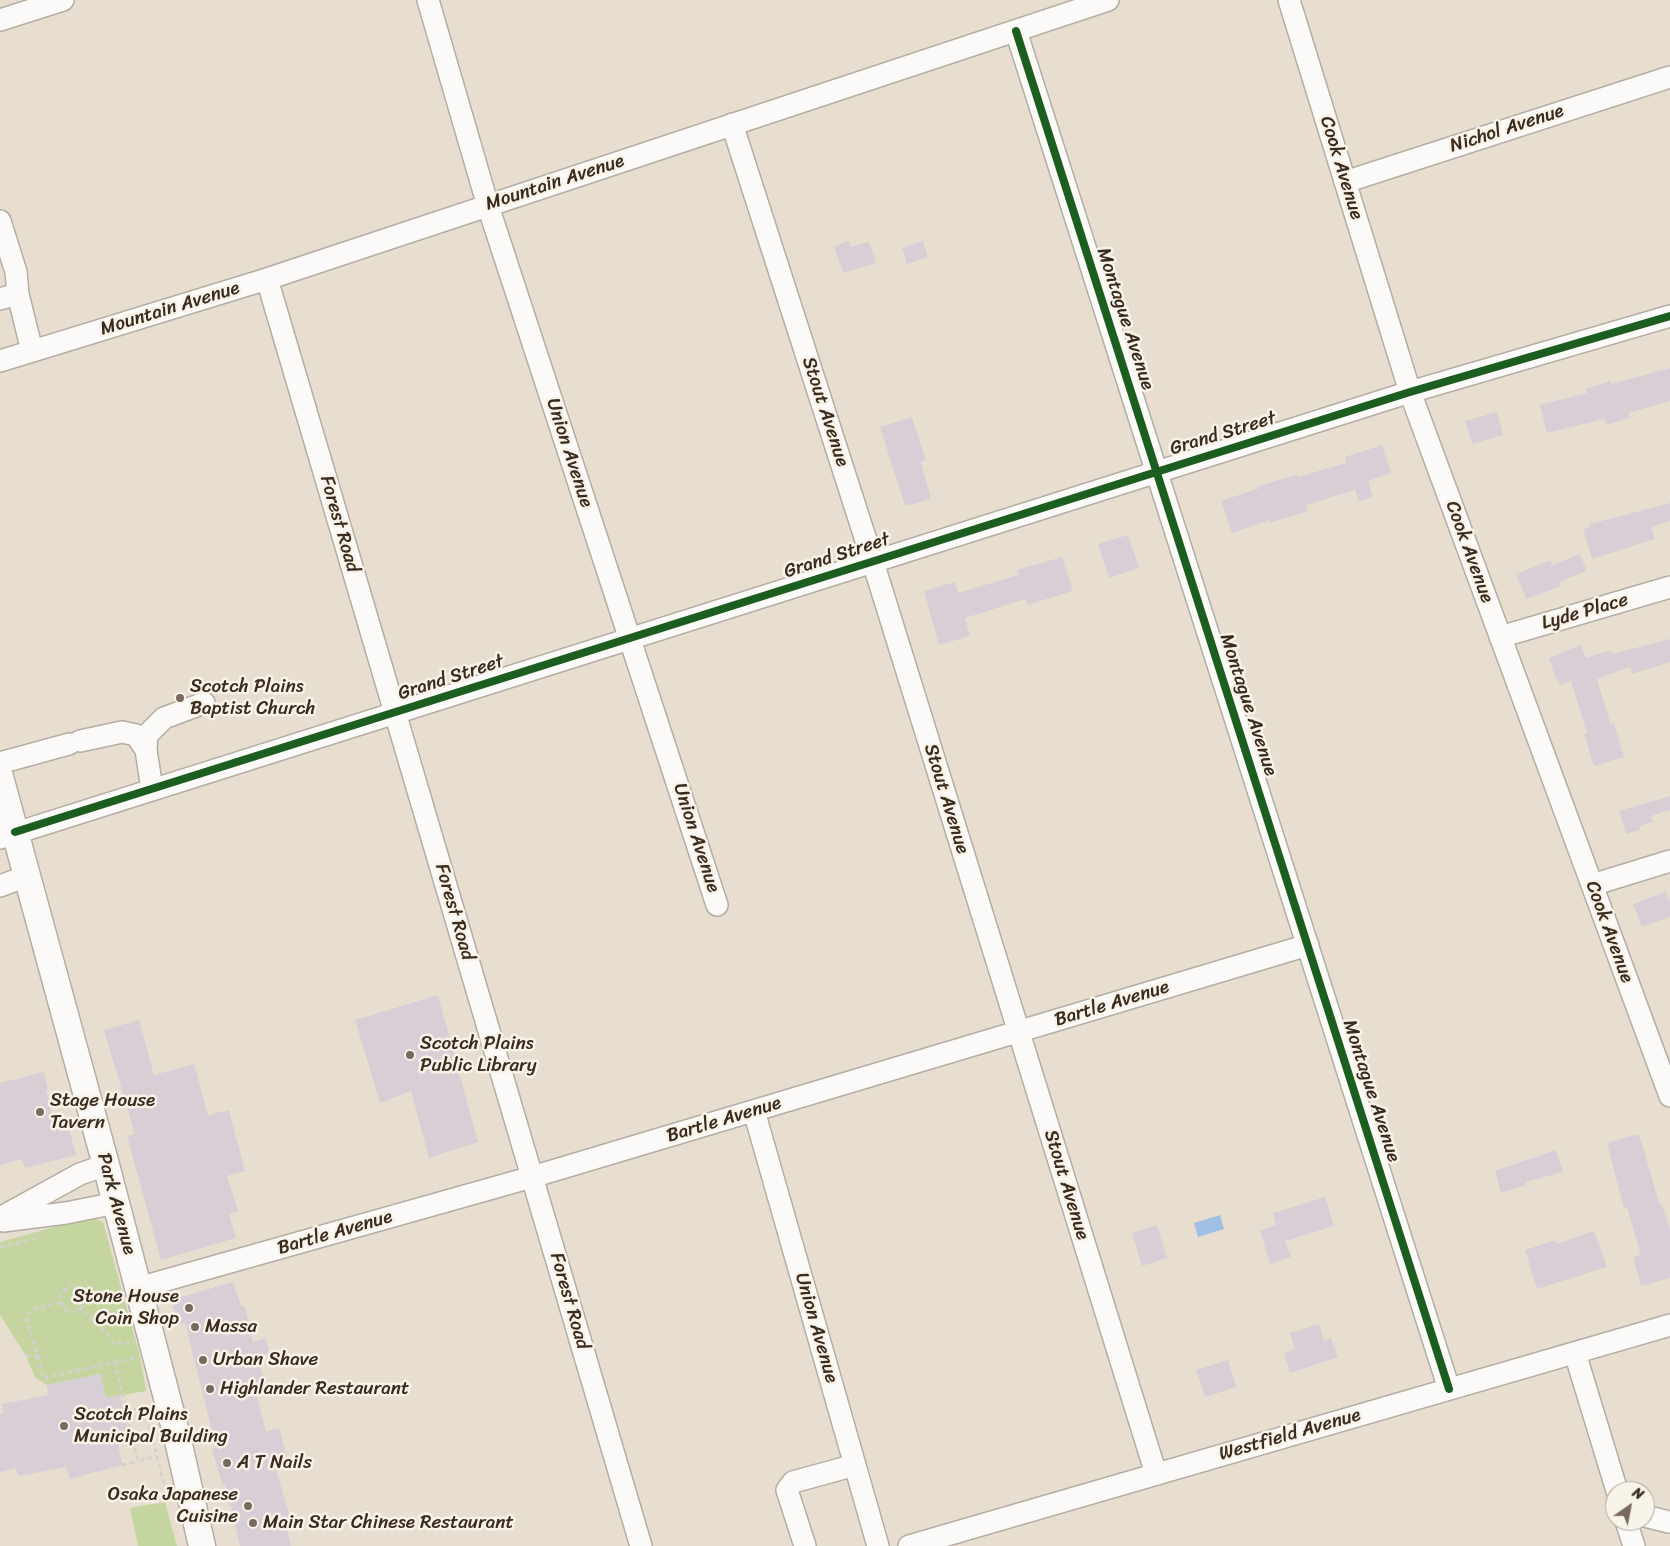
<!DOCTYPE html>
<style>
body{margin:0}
#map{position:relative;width:1670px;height:1546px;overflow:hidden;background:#e8ded0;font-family:Sriracha,sans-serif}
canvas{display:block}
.north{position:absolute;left:1605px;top:1481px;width:50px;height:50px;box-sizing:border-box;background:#f7f3e8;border:1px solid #aca397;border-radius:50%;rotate:33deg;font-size:14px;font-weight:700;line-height:20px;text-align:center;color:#3b2a1e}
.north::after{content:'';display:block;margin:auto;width:18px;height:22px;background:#78695c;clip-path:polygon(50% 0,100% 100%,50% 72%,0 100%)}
</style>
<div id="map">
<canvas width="1670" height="1546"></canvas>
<div class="north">N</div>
</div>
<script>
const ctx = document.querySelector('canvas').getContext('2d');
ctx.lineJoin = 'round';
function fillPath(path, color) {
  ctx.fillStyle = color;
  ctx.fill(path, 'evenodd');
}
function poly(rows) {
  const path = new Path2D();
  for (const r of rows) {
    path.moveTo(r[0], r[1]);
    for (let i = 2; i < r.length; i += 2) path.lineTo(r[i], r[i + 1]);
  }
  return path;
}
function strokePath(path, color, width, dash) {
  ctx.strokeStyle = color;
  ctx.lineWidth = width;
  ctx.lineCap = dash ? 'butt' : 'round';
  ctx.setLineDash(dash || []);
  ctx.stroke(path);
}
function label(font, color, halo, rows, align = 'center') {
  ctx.font = font + ' Sriracha,sans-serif';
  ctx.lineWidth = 5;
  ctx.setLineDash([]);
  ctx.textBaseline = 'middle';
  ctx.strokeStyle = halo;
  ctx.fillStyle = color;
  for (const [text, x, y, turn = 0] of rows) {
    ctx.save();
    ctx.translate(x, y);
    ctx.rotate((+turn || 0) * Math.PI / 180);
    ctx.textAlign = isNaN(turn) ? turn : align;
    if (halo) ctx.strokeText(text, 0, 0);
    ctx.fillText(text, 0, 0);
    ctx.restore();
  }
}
fillPath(poly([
 [91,1217,103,1222,140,1356,146,1391,106,1398,100,1374,47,1385,35,1377,26,1356,0,1315,0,1242],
 [165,1502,177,1546,138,1546,130,1508]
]), '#c4d5a0');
fillPath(poly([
 [1220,1215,1224,1229,1198,1237,1194,1223]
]), '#9fbfe4');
fillPath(poly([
 [849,241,851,247,869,242,876,263,843,273,834,246],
 [923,241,928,257,907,264,902,248],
 [1670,368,1670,401,1628,413,1630,418,1606,425,1604,419,1547,433,1540,405,1587,393,1586,389,1610,381,1611,384],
 [1497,412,1503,435,1472,444,1465,421],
 [912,417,926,460,921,462,931,499,905,506,880,427],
 [1382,445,1391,473,1368,481,1373,497,1359,501,1355,490,1306,505,1308,511,1270,523,1270,520,1232,533,1221,501,1260,488,1259,486,1297,475,1298,477,1346,463,1345,457],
 [1670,503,1670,521,1651,527,1655,539,1592,559,1583,529,1590,527,1590,524],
 [1128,535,1139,568,1109,578,1098,544],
 [1580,554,1587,571,1559,582,1561,586,1526,599,1516,574,1551,560,1552,565],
 [1062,557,1073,591,1027,605,1026,599,965,618,970,636,939,645,924,591,955,582,958,593,1019,575,1017,570],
 [1670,639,1670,662,1632,674,1630,667,1597,679,1611,725,1614,724,1624,757,1594,766,1584,734,1587,733,1571,681,1560,685,1558,679,1556,680,1549,658,1581,645,1586,658,1611,650,1612,654],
 [1670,796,1670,810,1651,816,1653,822,1639,826,1640,830,1626,834,1619,811],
 [1666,892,1670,902,1670,917,1642,927,1633,904],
 [438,995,478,1142,429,1158,411,1091,380,1103,355,1020],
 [139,1020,154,1075,194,1064,208,1115,229,1110,245,1171,227,1176,238,1211,229,1214,236,1238,161,1260,127,1136,135,1134,104,1030],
 [44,1072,48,1090,46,1091,54,1124,67,1121,76,1155,25,1168,22,1159,0,1165,0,1083],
 [1639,1134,1660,1206,1662,1205,1670,1230,1670,1278,1641,1286,1633,1257,1641,1255,1627,1207,1624,1208,1607,1143],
 [1556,1150,1563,1172,1525,1182,1526,1185,1501,1193,1495,1171],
 [1325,1197,1334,1226,1285,1241,1291,1257,1270,1264,1260,1230,1276,1225,1273,1213],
 [1157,1225,1167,1258,1142,1266,1132,1233],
 [1594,1231,1607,1267,1537,1289,1525,1250,1556,1240,1557,1244],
 [233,1282,241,1306,245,1306,253,1342,266,1338,269,1353,258,1358,267,1392,257,1396,266,1432,279,1428,289,1464,276,1469,292,1524,286,1526,291,1546,240,1546,225,1483,222,1484,212,1449,216,1447,185,1323,178,1325,171,1300],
 [1319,1324,1324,1341,1331,1338,1338,1357,1290,1373,1284,1353,1295,1349,1290,1333],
 [1228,1360,1236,1387,1205,1397,1196,1370],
 [101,1374,106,1398,120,1395,130,1438,118,1444,122,1465,70,1479,66,1467,18,1476,16,1468,0,1472,0,1414,3,1413,2,1404,48,1395,47,1385]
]), '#d8ced6');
const minor = poly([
 [428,0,488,206,717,905],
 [1289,0,1410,392,1670,1096],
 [0,20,63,0],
 [1016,31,1449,1389],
 [732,124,873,562,1156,1474],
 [1345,182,1670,77],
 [0,221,16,272,18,294],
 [267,279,641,1546],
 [0,299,18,294,32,351],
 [0,361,267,279,1108,0],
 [1500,637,1670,587],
 [80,741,122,732,136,735,146,750],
 [0,763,69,744],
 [152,789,146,750,147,735,164,718,204,703],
 [0,838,1410,392,1670,316],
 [1592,885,1670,861],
 [0,886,27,876],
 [754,1111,878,1546],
 [0,1218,80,1174,106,1165],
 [3,1221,66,1213,116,1203],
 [138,1288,532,1177,1308,945],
 [1575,1353,1617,1491],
 [1645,1516,1669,1522],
 [1626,1521,1634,1546],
 [805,1546,787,1490,793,1482,855,1465],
 [909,1546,1670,1325]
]);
const major = poly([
 [0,777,106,1165,177,1436,202,1546]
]);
strokePath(minor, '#b4ada3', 24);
strokePath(major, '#b4ada3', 29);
strokePath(poly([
 [0,1247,39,1238],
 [81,1308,86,1303,83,1289,70,1285,60,1295,63,1308,76,1313,81,1308,108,1335,114,1344,130,1343],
 [26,1356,38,1356,26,1318,30,1310,62,1302],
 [38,1356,43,1378,134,1358],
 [115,1362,138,1461,157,1456],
 [124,1412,145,1407],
 [149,1425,164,1484],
 [122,1465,138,1461]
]), '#d4d0cd', 3, [4, 4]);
strokePath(minor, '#fcfaf8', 21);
strokePath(major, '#fcfaf8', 26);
strokePath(poly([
 [1016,31,1449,1389],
 [15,832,1410,392,1670,316]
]), '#1b5e20', 8);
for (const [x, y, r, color] of [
 [180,698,5,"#78695c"],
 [410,1055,5,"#78695c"],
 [40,1112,5,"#78695c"],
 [189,1308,5,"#78695c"],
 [195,1327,5,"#78695c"],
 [203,1360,5,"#78695c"],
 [210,1389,5,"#78695c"],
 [64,1426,5,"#78695c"],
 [227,1463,5,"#78695c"],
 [248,1506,5,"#78695c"],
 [253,1523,5,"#78695c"]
]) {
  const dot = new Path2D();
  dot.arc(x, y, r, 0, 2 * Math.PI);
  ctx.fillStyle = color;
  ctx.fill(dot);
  strokePath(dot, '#f7f3e8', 2);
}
label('19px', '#3b2a1e', '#f7f3e8', [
 ["Nichol Avenue",1507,129,-18],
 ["Cook Avenue",1341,168,73],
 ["Mountain Avenue",555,183,-18],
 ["Mountain Avenue",170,309,-17],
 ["Montague Avenue",1125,319,72],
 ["Stout Avenue",825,412,72],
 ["Grand Street",1223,434,-17],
 ["Union Avenue",569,453,72],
 ["Forest Road",339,524,74],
 ["Cook Avenue",1469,552,70],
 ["Grand Street",837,556,-18],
 ["Lyde Place",1585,612,-16],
 ["Grand Street",451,678,-18],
 ["Montague Avenue",1248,705,72],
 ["Stout Avenue",946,799,73],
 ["Union Avenue",696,838,72],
 ["Forest Road",454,912,74],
 ["Cook Avenue",1609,932,70],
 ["Bartle Avenue",1112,1004,-17],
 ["Montague Avenue",1371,1091,72],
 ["Bartle Avenue",724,1120,-17],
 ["Stout Avenue",1066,1185,73],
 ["Park Avenue",116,1204,75],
 ["Bartle Avenue",335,1233,-16],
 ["Forest Road",569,1301,74],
 ["Union Avenue",816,1328,74],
 ["Westfield Avenue",1290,1435,-16]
]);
label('19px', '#3b2a1e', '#f7f3e8', [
 ["Scotch Plains",190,687],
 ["Baptist Church",190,709],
 ["Scotch Plains",420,1044],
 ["Public Library",420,1066],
 ["Stage House",50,1101],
 ["Tavern",50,1123],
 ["Stone House",179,1297,"right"],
 ["Coin Shop",179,1319,"right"],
 ["Massa",205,1327],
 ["Urban Shave",213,1360],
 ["Highlander Restaurant",220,1389],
 ["Scotch Plains",74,1415],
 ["Municipal Building",74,1437],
 ["A T Nails",237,1463],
 ["Osaka Japanese",238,1495,"right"],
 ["Cuisine",238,1517,"right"],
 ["Main Star Chinese Restaurant",263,1523]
], 'left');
</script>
